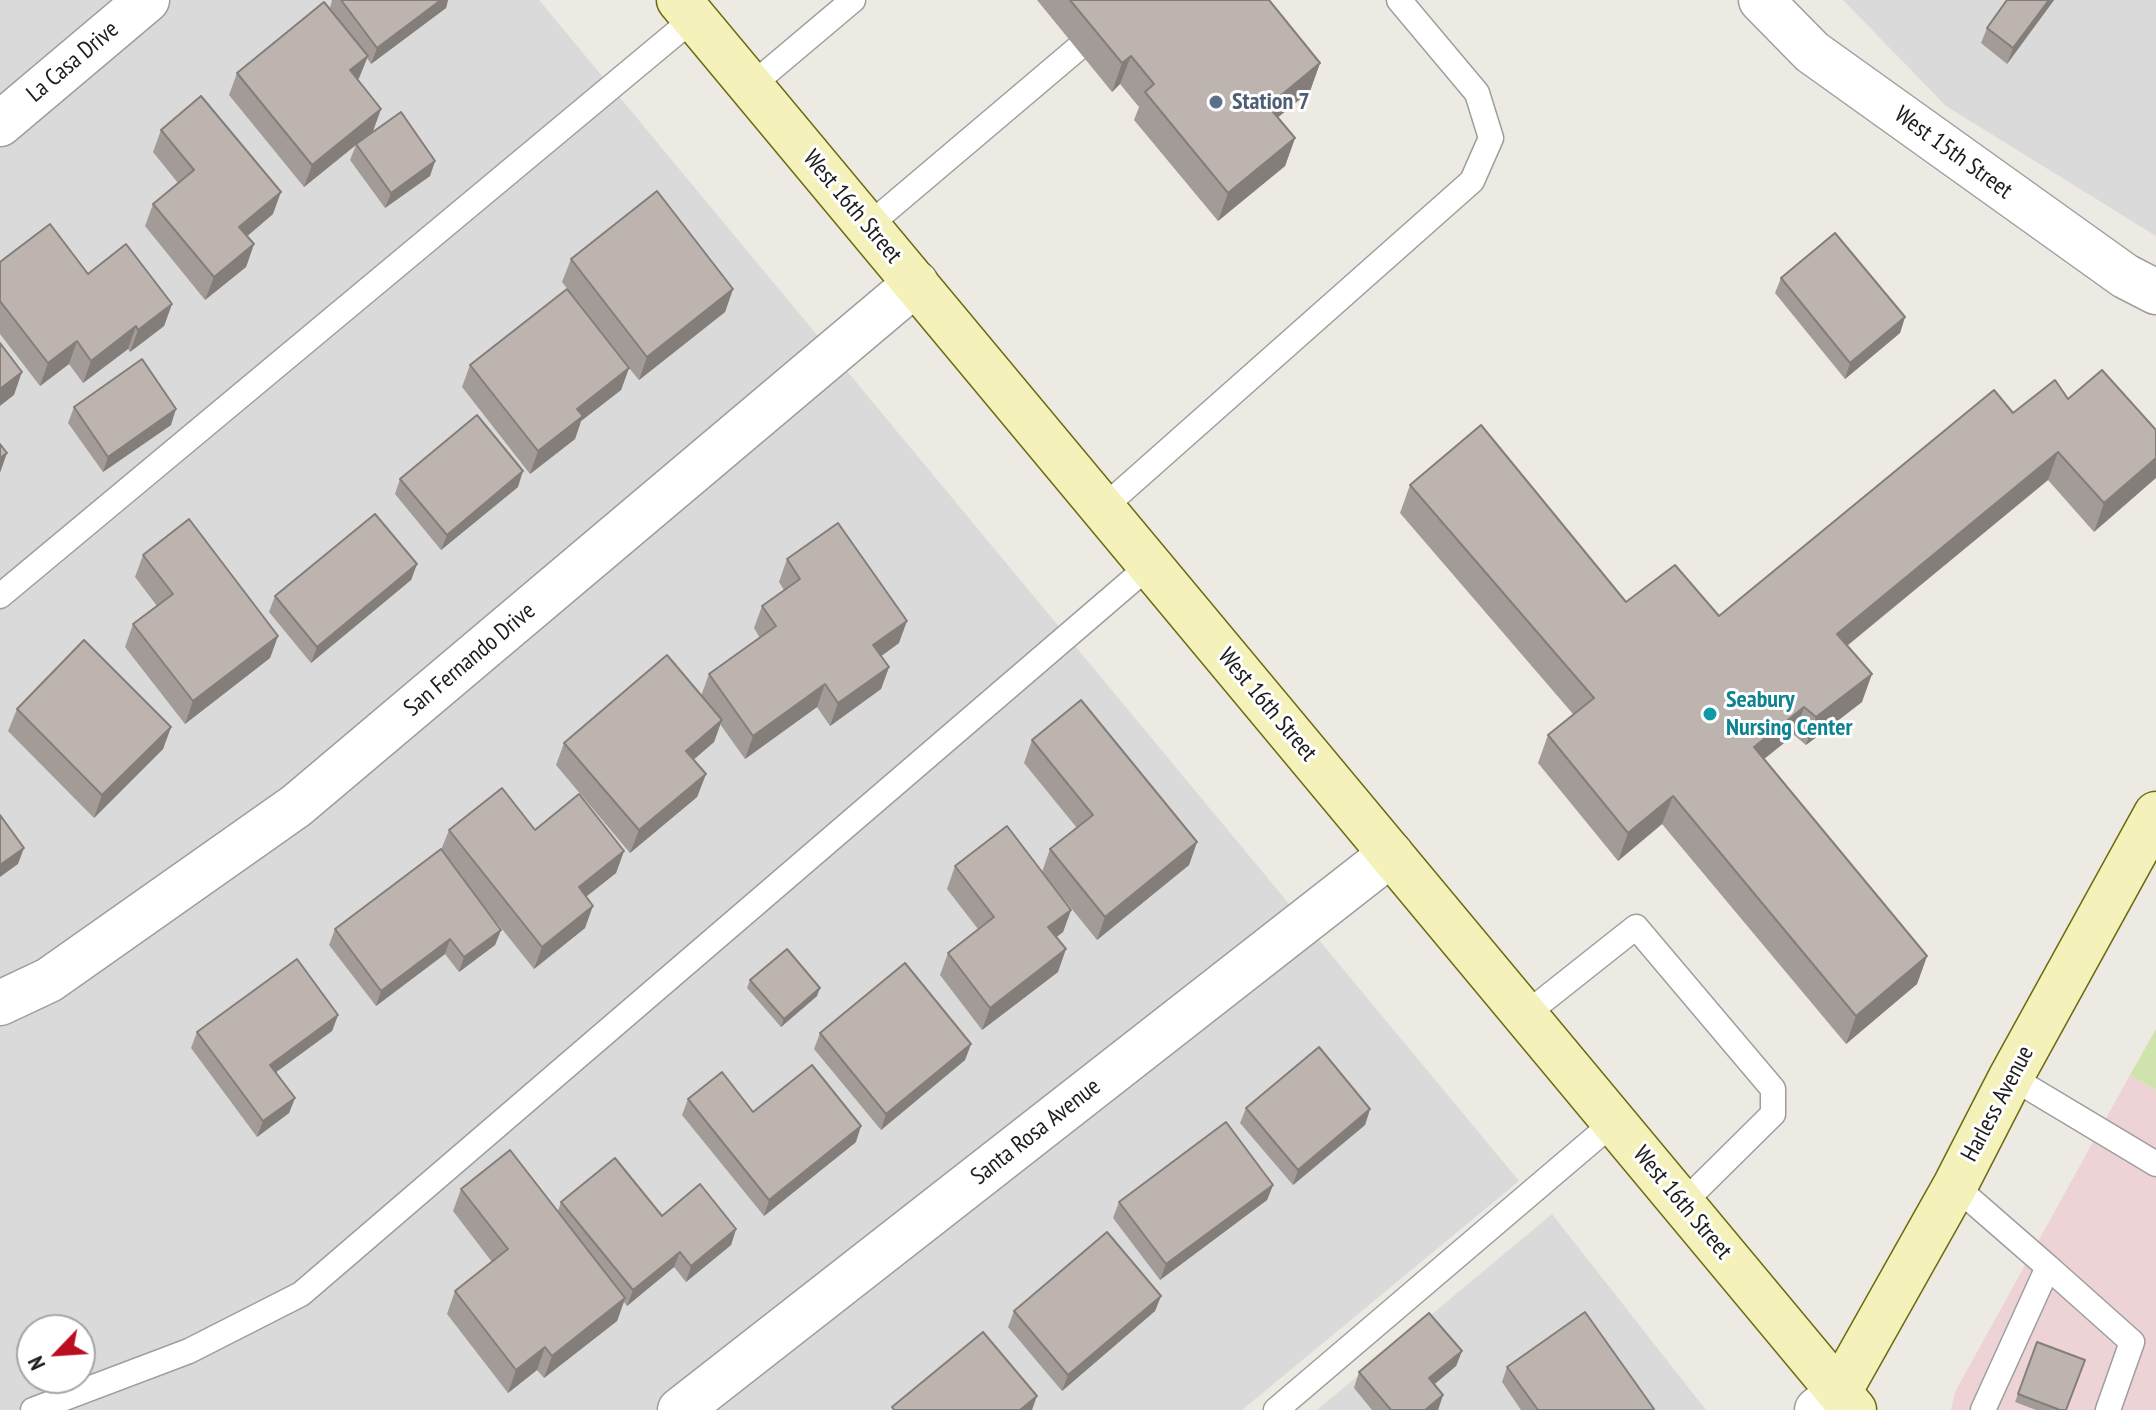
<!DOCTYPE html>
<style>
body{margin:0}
#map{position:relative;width:2156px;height:1410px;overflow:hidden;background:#ede9e3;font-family:"PT Sans Narrow",sans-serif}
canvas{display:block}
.north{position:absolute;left:16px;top:1314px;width:80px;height:80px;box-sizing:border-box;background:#fff;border:2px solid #a5a5a5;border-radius:50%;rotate:245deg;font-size:22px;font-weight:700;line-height:32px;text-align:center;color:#1d1d1d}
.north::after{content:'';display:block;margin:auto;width:28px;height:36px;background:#bc0e21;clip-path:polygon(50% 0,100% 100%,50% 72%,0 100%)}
</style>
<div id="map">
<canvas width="2156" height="1410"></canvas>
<div class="north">N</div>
</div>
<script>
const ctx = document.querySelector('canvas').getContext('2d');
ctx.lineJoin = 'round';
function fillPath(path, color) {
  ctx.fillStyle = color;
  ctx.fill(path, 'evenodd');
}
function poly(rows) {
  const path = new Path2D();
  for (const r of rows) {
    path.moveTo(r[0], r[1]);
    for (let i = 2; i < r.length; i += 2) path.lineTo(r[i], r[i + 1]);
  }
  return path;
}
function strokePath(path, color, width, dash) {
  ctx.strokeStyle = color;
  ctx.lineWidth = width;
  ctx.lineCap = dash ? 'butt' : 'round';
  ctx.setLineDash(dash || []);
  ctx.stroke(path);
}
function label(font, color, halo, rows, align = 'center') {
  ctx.font = font + ' "PT Sans Narrow",sans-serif';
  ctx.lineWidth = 6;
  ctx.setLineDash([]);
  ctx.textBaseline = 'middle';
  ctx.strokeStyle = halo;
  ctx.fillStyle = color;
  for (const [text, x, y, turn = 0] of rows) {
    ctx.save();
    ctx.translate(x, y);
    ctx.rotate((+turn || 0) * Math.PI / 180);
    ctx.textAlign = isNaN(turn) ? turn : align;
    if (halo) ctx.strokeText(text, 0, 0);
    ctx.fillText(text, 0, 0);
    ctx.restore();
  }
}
fillPath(poly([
 [0,0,539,0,1519,1181,1242,1410,0,1410],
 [32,1330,80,1330,80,1378,32,1378],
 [1843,0,2156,0,2156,236,1946,106],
 [1552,1214,1706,1410,1317,1410]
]), '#dbdada');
fillPath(poly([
 [2130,1075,2156,1090,2156,1410,1951,1410,1955,1392]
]), '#edd3d5');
fillPath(poly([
 [2156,1029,2156,1090,2130,1075]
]), '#cee4ac');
const service = poly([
 [751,86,853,0],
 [868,226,1077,49],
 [1103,508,1472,181,1491,138,1477,93,1399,0],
 [0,596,694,18],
 [1525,1015,1636,927,1773,1089,1773,1114,1682,1204],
 [2011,1077,2156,1164],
 [1955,1186,2048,1267,1983,1410],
 [2048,1267,2132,1342,2108,1410],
 [33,1410,189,1351,301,1294,1150,565],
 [1276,1410,1614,1122]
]);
const minor = poly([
 [1761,0,1812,52,2125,276,2156,292],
 [0,124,147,0],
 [0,1003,49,980,296,806,916,283],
 [680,1410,1391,854],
 [1817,1410,1839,1392]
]);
const secondary = poly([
 [679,0,1854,1410],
 [1839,1392,1955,1186,2011,1077,2156,814]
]);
strokePath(service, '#9e9e9e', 27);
strokePath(minor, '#9e9e9e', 47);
strokePath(secondary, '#6b6b0c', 47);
strokePath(service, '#fff', 24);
strokePath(minor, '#fff', 44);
strokePath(secondary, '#f5f1ba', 44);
fillPath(poly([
 [332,0,448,0,446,8,371,64,367,58,359,78,358,79,381,109,373,131,363,139,435,161,430,176,385,208,350,160,356,145,304,187,229,95,237,73,339,20,330,8],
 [1037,0,1269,0,1320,63,1310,91,1278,117,1295,138,1285,166,1218,221,1134,120,1139,107,1120,84,1112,92],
 [2007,0,2054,0,2007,64,1981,43,1987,28],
 [161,130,273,214,247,236,254,244,246,267,205,300,145,226,153,204,178,183,153,152],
 [571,259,733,289,725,312,639,380,629,368,621,390,581,421,575,439,530,474,462,387,470,365,621,357,562,282],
 [0,262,88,274,172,304,164,326,130,352,128,349,83,383,69,364,40,386,0,334],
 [1781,278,1905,317,1900,333,1845,379,1775,293],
 [2068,399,2156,430,2094,532,2048,480,1847,646,1862,702,1806,745,1794,735,1764,759,1927,956,1917,984,1846,1044,1662,824,1618,861,1538,763,1548,735,1573,714,1400,513,1410,485,1626,602,1719,616,2013,413],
 [74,407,171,425,103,472,68,423],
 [400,479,518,487,441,550,395,494],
 [143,555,278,636,270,658,185,724,125,647,133,624,157,606,135,577],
 [787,559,899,643,881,656,889,667,881,689,830,726,817,707,745,759,720,724,714,742,693,760,706,774,697,797,630,853,556,765,564,743,701,696,709,674,760,638,754,628,762,606,784,590,779,582],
 [417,564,411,580,311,663,269,612,275,596],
 [17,709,171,727,163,749,94,818,8,731],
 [1032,740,1197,842,1189,865,1097,940,1042,872,1050,849,1077,828,1024,763],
 [449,830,535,830,624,851,616,873,586,897,585,928,534,969,478,899,501,930,495,945,459,972,445,954,376,1006,329,945,335,929,441,850],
 [955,866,1071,910,1063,932,1056,937,1058,972,982,1030,940,975,948,953,978,929,947,889],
 [750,980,817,996,781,1027,747,988],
 [338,1015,332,1031,276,1072,295,1098,289,1113,257,1137,191,1048,197,1032],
 [820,1033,971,1044,965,1060,881,1130,814,1049],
 [688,1099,753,1112,856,1142,764,1216,682,1115],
 [1246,1108,1370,1109,1365,1125,1293,1185,1240,1123],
 [1273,1185,1267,1200,1160,1280,1113,1218,1119,1202],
 [461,1189,558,1211,561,1202,662,1216,736,1229,731,1245,686,1282,674,1267,627,1306,624,1302,617,1321,544,1378,537,1370,508,1393,447,1314,455,1291,492,1262,453,1211],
 [1161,1296,1155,1311,1062,1391,1008,1327,1014,1311],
 [2037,1342,2066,1410,2036,1410,2015,1402],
 [1462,1351,1456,1366,1434,1384,1443,1395,1438,1410,1372,1410,1354,1388,1359,1372],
 [1507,1367,1654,1410,1521,1410,1502,1382]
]), '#a39b97');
fillPath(poly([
 [441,0,448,0,446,8,371,64,377,48],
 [2049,0,2054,0,2007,64,2013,48],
 [368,56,359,78,342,92,350,70],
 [1131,56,1120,84,1112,92,1122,63],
 [1320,63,1310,91,1258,134,1268,106],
 [381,109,373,131,304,187,312,165],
 [1295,138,1285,166,1218,221,1228,193],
 [435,161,430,176,385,208,391,193],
 [281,192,273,214,231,250,239,227],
 [254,244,246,267,205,300,214,277],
 [733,289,725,312,639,380,647,357],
 [172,304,164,326,130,352,138,330],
 [1905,317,1900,333,1845,379,1850,363],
 [136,326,128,349,83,383,91,361],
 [77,341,69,364,40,386,48,363],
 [629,368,621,390,581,421,575,439,530,474,538,451,577,409],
 [22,372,14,395,0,406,0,389],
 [176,409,171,425,103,472,108,457],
 [2058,452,2048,480,1827,662,1837,634],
 [7,453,0,473,0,458],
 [2156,458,2156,478,2094,532,2104,503],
 [523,471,518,487,441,550,447,535],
 [417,564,411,580,311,663,317,647],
 [907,621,899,643,865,668,873,645],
 [278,636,270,658,185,724,193,701],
 [889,667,881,689,830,726,838,703],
 [1872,674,1862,702,1806,745,1816,717],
 [825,684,817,707,745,759,753,736],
 [1804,707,1794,735,1744,775,1754,747],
 [722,720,714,742,677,774,686,751],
 [171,727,163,749,94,818,102,795],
 [706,774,697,797,630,853,639,830],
 [1673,796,1662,824,1618,861,1628,833],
 [1197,842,1189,865,1097,940,1105,917],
 [24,848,18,864,0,877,0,865],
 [624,851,616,873,570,909,579,887],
 [593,906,585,928,534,969,542,947],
 [1071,910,1063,932,1040,950,1048,927],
 [501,930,495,945,459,972,464,957],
 [450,939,445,954,376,1006,381,991],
 [1066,949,1058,972,982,1030,990,1008],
 [1927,956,1917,984,1846,1044,1856,1016],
 [820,988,817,996,781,1027,784,1019],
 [338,1015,332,1031,264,1081,270,1065],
 [971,1044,965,1060,881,1130,886,1114],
 [295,1098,289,1113,257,1137,263,1121],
 [1370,1109,1365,1125,1293,1185,1298,1170],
 [861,1126,856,1142,764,1216,769,1200],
 [1273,1185,1267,1200,1160,1280,1166,1264],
 [736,1229,731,1245,686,1282,691,1266],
 [680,1252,674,1267,627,1306,633,1290],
 [1161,1296,1155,1311,1062,1391,1068,1375],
 [625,1298,617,1321,544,1378,552,1356],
 [545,1347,537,1370,508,1393,516,1370],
 [1462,1351,1456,1366,1423,1394,1429,1378],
 [1443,1395,1438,1410,1425,1410],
 [1037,1396,1032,1410,1020,1410]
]), '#847e7b');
const building = poly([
 [341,0,441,0,377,48,341,0],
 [1070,0,1269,0,1320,63,1268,106,1295,138,1228,193,1145,92,1154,84,1131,56,1122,63,1070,0],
 [2007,0,2049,0,2013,48,1987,28,2007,0],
 [324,2,368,56,350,70,381,109,312,165,237,73,324,2],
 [201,96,281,192,239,227,254,244,214,277,153,204,194,170,161,130,201,96],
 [401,112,435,161,391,193,356,144,401,112],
 [657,191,733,289,647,357,571,259,657,191],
 [50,224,88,274,126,244,172,304,138,330,136,326,91,361,77,341,48,363,0,301,0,262,50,224],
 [1835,233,1905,317,1850,363,1781,278,1835,233],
 [567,289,629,368,577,409,583,416,538,451,470,365,567,289],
 [0,343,22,372,0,389,0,343],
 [142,359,176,409,108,457,74,407,142,359],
 [2102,370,2156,430,2156,458,2104,503,2058,452,1837,634,1872,674,1816,717,1804,707,1754,747,1927,956,1856,1016,1673,796,1628,833,1548,735,1594,698,1410,485,1481,425,1626,602,1675,565,1719,616,1994,390,2013,413,2055,380,2068,399,2102,370],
 [477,415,523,471,447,535,400,479,477,415],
 [0,444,7,453,0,458,0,444],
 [375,514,417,564,317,647,275,596,375,514],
 [189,519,278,636,193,701,133,624,173,594,143,555,189,519],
 [838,523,907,621,873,645,889,667,838,703,825,684,753,736,709,674,776,626,762,606,800,579,787,559,838,523],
 [84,640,171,727,102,795,17,709,84,640],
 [667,655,722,720,686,751,706,774,639,830,564,743,667,655],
 [1081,700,1197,842,1105,917,1050,849,1093,815,1032,740,1081,700],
 [502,788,535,830,579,794,624,851,579,887,593,906,542,947,449,830,502,788],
 [0,815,24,848,0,865,0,815],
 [1007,826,1071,910,1048,927,1066,949,990,1008,948,953,994,917,955,866,1007,826],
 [441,849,501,930,464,957,450,939,381,991,335,929,441,849],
 [787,949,820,988,784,1019,750,980,787,949],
 [297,959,338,1015,270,1065,295,1098,263,1121,197,1032,297,959],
 [905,963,971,1044,886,1114,820,1033,905,963],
 [1319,1047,1370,1109,1298,1170,1246,1108,1319,1047],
 [812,1065,861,1126,769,1200,688,1099,722,1072,753,1112,812,1065],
 [1226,1122,1273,1185,1166,1264,1119,1202,1226,1122],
 [510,1150,625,1298,552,1356,545,1347,516,1370,455,1291,508,1249,461,1189,510,1150],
 [615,1158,662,1216,700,1184,736,1229,691,1266,680,1252,633,1290,561,1202,615,1158],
 [1107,1232,1161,1296,1068,1375,1014,1311,1107,1232],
 [1585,1312,1654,1409,1652,1410,1538,1410,1507,1367,1585,1312],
 [1429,1313,1462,1351,1429,1378,1443,1395,1425,1410,1391,1410,1359,1372,1429,1313],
 [983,1332,1037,1396,1020,1410,894,1410,892,1407,983,1332],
 [2037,1342,2085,1360,2066,1410,2060,1410,2018,1394,2037,1342]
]);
fillPath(building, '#bdb4b0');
strokePath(building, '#847e7b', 2);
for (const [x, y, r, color] of [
 [1216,102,8,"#5c6f8a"],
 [1710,714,8,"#0f9aa8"]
]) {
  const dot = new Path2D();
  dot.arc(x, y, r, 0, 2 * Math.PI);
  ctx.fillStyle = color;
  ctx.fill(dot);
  strokePath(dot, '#fff', 3);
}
label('24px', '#1d1d1d', '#fff', [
 ["La Casa Drive",73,62,-40],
 ["West 15th Street",1953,153,36],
 ["West 16th Street",852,207,50],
 ["San Fernando Drive",470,660,-40],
 ["West 16th Street",1267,705,50],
 ["Harless Avenue",1998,1104,-62],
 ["Santa Rosa Avenue",1036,1132,-38],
 ["West 16th Street",1682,1203,50]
]);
label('bold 24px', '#4e5e75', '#fff', [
 ["Station 7",1232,102]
], 'left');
label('bold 24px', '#0d838f', '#fff', [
 ["Seabury",1726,700],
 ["Nursing Center",1726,728]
], 'left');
</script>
